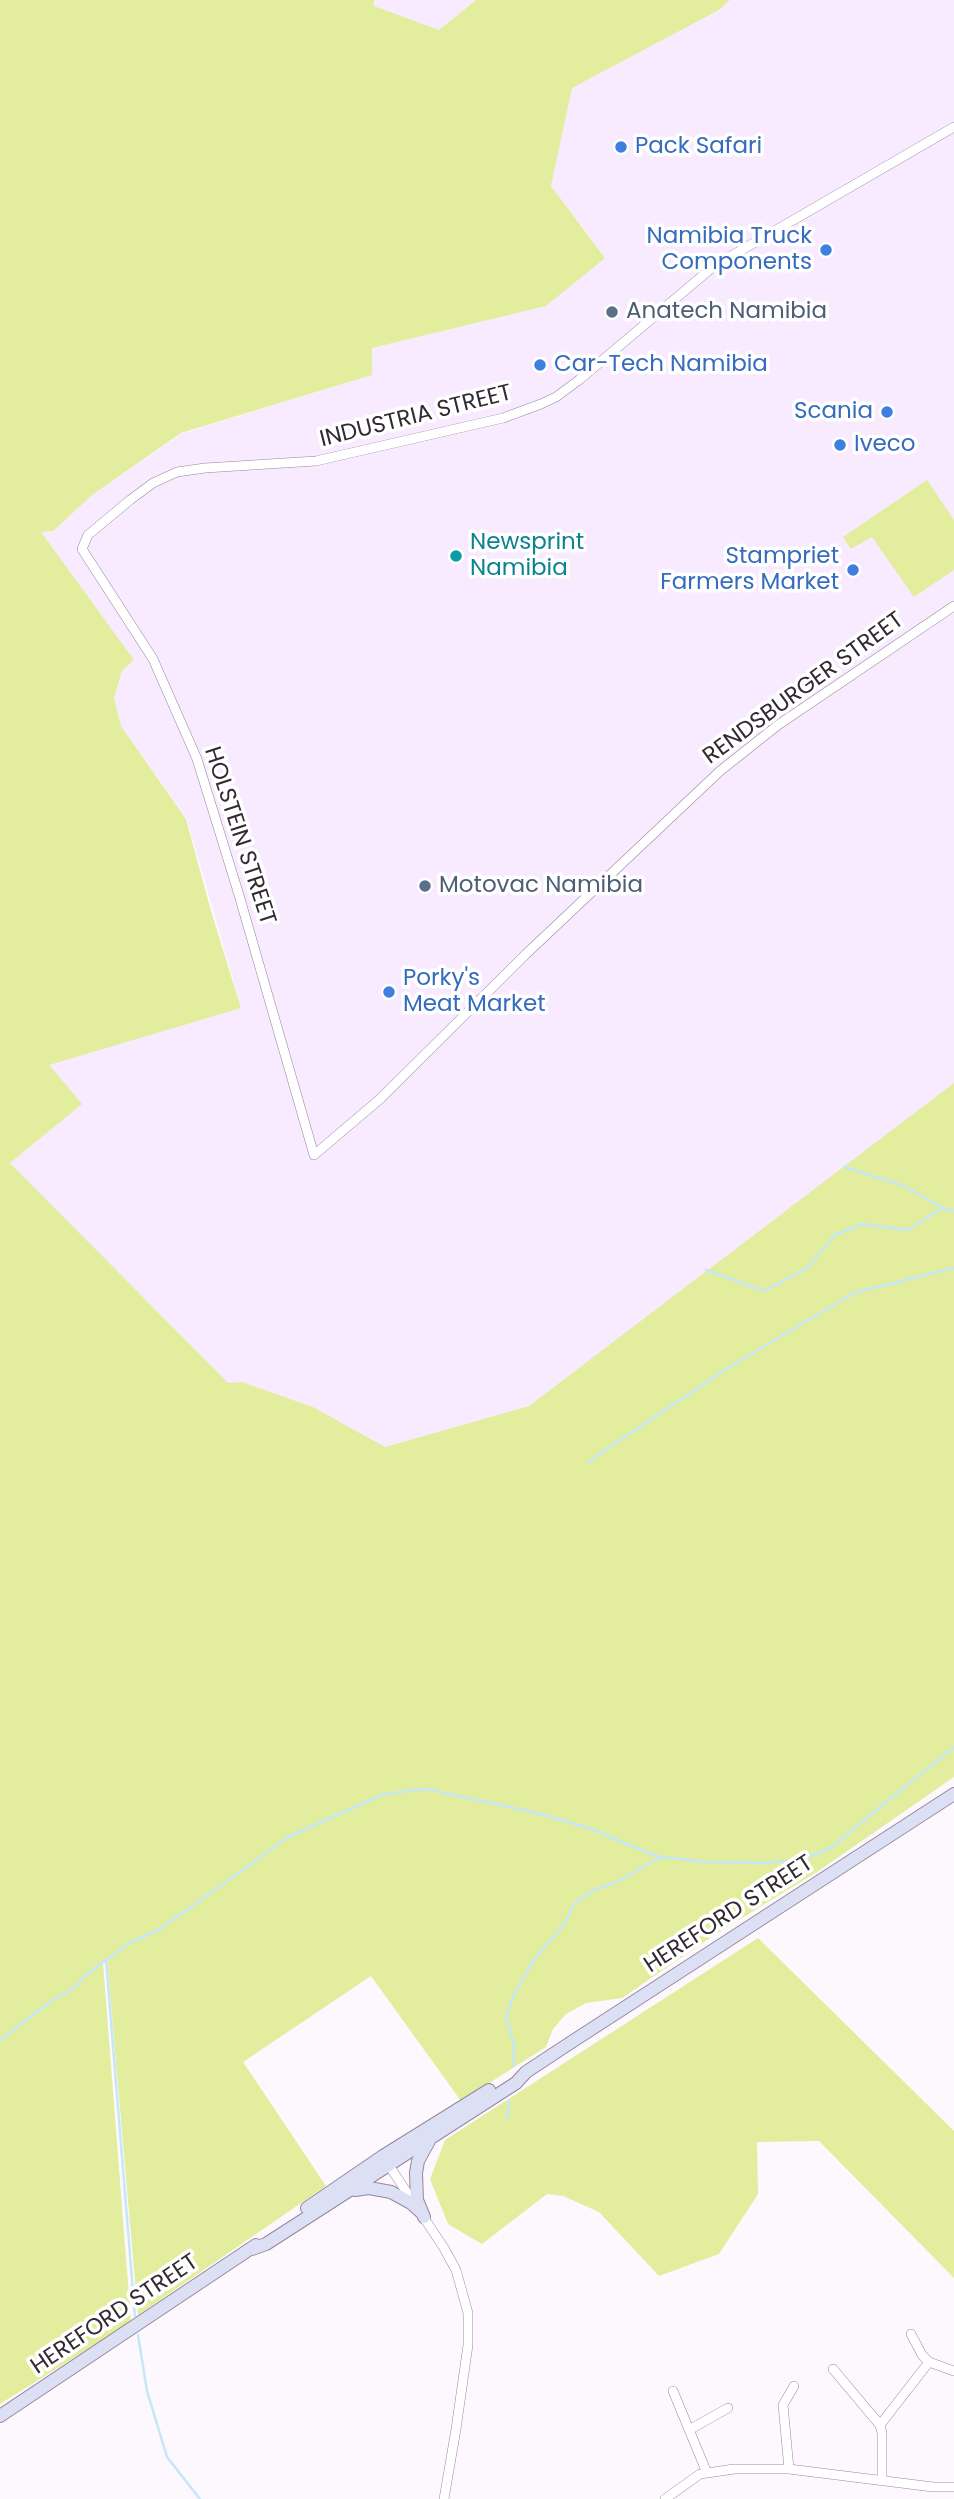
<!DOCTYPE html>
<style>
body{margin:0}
canvas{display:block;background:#fcf8fd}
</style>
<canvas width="954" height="2499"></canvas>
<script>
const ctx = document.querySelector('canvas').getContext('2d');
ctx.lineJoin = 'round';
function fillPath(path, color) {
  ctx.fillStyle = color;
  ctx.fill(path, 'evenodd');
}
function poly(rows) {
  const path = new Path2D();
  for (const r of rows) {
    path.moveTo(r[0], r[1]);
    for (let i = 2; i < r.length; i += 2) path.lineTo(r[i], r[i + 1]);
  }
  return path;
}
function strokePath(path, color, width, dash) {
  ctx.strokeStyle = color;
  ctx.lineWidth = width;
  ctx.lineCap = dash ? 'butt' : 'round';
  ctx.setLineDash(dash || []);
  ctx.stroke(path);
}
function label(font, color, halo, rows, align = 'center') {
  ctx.font = font + ' Poppins,sans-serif';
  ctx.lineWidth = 7;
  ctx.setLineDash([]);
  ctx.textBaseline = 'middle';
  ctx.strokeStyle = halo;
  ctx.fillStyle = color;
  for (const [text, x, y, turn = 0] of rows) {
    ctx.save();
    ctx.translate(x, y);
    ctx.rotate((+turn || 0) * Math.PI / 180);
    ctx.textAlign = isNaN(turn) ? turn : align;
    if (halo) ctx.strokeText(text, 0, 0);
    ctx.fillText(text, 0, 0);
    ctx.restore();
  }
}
fillPath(poly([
 [374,0,476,0,439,30,374,6],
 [730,0,954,0,954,1083,693,1285,529,1406,385,1447,313,1407,242,1382,228,1384,9,1163,81,1104,48,1065,241,1007,187,819,121,726,114,698,122,671,134,660,41,532,53,531,92,495,181,434,372,375,371,348,546,306,605,257,551,186,572,88,719,10]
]), '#f8eaff');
fillPath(poly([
 [0,0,374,0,374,6,439,30,476,0,730,0,719,10,572,88,551,186,605,258,546,306,372,348,372,375,181,433,92,495,53,531,41,532,134,660,122,671,114,698,121,726,186,819,211,911,241,1008,49,1065,82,1104,10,1163,228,1383,242,1382,313,1407,385,1447,529,1406,954,1083,954,1777,820,1870,716,1934,622,1998,586,2003,566,2014,553,2029,546,2047,461,2101,371,1976,243,2062,326,2186,138,2315,107,1959,103,1963,131,2322,0,2404],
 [927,480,954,520,954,570,914,597,872,537,851,549,843,537],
 [758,1938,954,2131,954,2278,819,2141,757,2142,758,2194,719,2254,659,2276,599,2212,563,2196,547,2194,482,2244,448,2224,430,2179,445,2140]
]), '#e2ee9d');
strokePath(poly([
 [844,1167,902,1185,943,1208,954,1211],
 [706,1270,764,1291,807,1268,835,1235,863,1224,907,1230,943,1208],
 [588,1462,726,1369,854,1293,954,1268],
 [106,1960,135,2316],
 [0,2040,51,2001,75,1987,88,1973,130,1943,160,1929,290,1836,384,1794,426,1789,537,1813,591,1829,656,1856,705,1862,764,1863,803,1859,829,1849,954,1747],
 [513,2066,514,2044,506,2017,513,1997,533,1961,563,1926,574,1904,594,1890,614,1883,662,1857],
 [507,2118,509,2100],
 [138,2335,147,2391,167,2457,200,2499]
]), '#c5e7f8', 2.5);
const street = poly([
 [954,127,714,266,579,380,556,397,541,404,503,418,316,461,205,468,177,472,153,483,130,500,88,535,82,549,153,659,197,759,239,895,314,1155,380,1099,526,954,720,771,778,725,954,606],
 [386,2161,444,2248,456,2270,468,2313,468,2345,456,2429,444,2499],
 [911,2334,922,2355,929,2362,954,2371],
 [833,2369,880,2425,882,2433,882,2480],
 [673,2391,707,2473],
 [880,2425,929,2362],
 [689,2430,728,2408],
 [789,2469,783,2405,794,2386],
 [665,2499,700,2474,734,2469,789,2469,933,2487,954,2487]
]);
const secondary = poly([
 [355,2190,369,2188,391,2192,411,2203,421,2212],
 [307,2208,383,2156,489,2090],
 [424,2217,417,2200,416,2173,418,2161,429,2141],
 [252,2249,266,2244,516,2083,526,2072,570,2043,954,1794],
 [0,2416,256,2245]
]);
strokePath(street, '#98879b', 10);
strokePath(secondary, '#98879b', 14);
strokePath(street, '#fff', 9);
strokePath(secondary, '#dce0f4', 12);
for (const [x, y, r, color] of [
 [621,147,7,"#3f7fe0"],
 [826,250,7,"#3f7fe0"],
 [612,312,7,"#5c6f8a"],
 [540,365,7,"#3f7fe0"],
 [887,412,7,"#3f7fe0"],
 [840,445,7,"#3f7fe0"],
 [456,556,7,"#0f9aa8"],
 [853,570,7,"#3f7fe0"],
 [425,886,7,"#5c6f8a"],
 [389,992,7,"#3f7fe0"]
]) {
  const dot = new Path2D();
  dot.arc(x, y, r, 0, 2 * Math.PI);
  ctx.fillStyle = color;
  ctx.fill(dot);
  strokePath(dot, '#fff', 2.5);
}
label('23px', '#366cbe', '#fff', [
 ["Pack Safari",635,147],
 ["Namibia Truck",812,237,"right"],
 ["Components",812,263,"right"],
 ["Car-Tech Namibia",554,365],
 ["Scania",873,412,"right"],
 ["Iveco",854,445],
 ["Stampriet",839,557,"right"],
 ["Farmers Market",839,583,"right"],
 ["Porky's",403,979],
 ["Meat Market",403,1005]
], 'left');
label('23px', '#4e5e75', '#fff', [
 ["Anatech Namibia",626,312],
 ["Motovac Namibia",439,886]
], 'left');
label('23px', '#312a32', '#fff', [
 ["INDUSTRIA STREET",416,417,-14],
 ["RENDSBURGER STREET",804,689,-36],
 ["HOLSTEIN STREET",239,836,72],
 ["HEREFORD STREET",729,1915,-33],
 ["HEREFORD STREET",115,2315,-34]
]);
label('23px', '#0d838f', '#fff', [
 ["Newsprint",470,543],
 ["Namibia",470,569]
], 'left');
</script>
